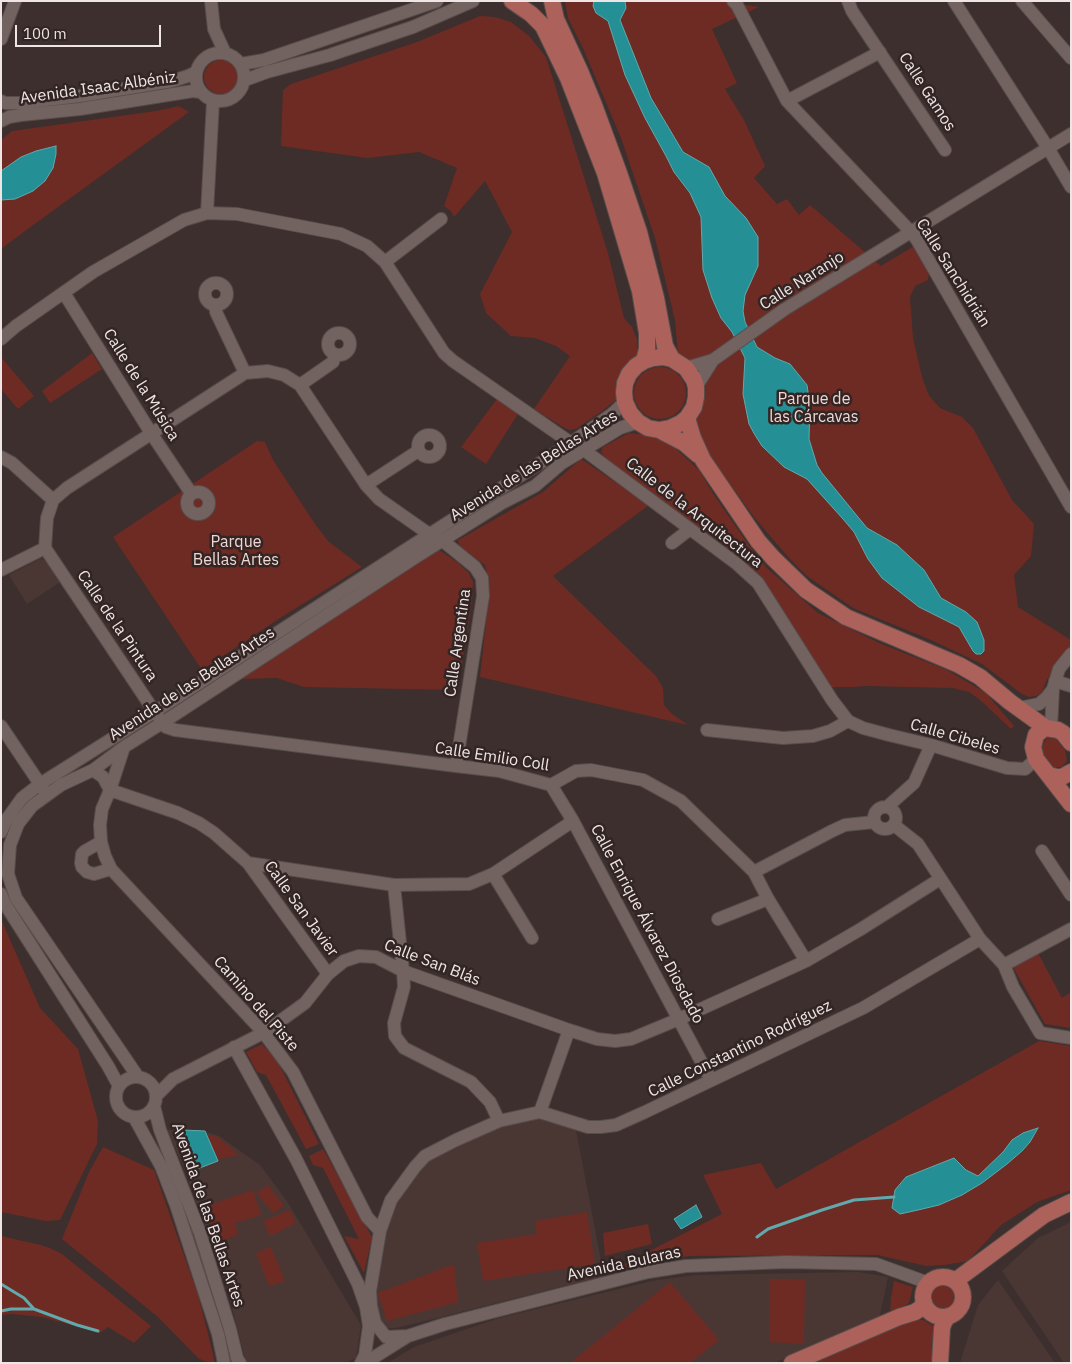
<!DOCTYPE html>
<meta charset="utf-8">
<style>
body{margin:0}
#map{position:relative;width:1072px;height:1364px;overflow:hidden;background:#3c2f2d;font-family:"IBM Plex Sans",sans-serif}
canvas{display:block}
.frame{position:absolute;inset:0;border:2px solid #eee5e4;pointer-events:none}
.scale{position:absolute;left:15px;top:25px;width:146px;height:22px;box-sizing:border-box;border:2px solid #eee5e4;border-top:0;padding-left:6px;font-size:15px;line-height:18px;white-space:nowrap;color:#eee5e4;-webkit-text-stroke:4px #322523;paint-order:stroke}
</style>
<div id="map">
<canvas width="1072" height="1364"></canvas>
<div class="frame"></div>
<div class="scale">100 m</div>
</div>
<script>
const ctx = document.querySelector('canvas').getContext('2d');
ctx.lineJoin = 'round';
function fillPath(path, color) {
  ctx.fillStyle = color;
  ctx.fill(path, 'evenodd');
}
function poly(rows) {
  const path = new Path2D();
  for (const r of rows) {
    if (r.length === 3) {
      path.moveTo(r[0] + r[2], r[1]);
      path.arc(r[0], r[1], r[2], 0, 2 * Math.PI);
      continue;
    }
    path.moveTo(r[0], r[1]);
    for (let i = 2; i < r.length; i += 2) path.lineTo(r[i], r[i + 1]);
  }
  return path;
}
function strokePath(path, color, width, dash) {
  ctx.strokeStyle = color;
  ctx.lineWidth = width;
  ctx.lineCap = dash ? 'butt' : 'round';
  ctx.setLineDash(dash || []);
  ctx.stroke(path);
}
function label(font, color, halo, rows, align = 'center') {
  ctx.font = font + ' "IBM Plex Sans",sans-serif';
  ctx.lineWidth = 5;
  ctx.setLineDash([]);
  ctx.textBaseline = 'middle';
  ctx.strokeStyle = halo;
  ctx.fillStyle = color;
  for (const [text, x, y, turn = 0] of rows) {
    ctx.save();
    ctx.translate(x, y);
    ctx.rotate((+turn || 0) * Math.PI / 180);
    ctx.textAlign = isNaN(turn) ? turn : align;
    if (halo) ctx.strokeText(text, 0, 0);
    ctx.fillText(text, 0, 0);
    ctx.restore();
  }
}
fillPath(poly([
 [40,559,45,560,48,563,60,582,27,604,9,575],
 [540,1118,576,1130,604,1276,425,1321,396,1328,386,1328,379,1323,375,1294,386,1234,398,1199,428,1162,494,1129],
 [167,1130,203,1131,219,1136,260,1165,287,1201,361,1325,356,1358,345,1363,247,1363,246,1362,225,1280,184,1168],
 [1071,1222,1071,1363,1064,1363,1002,1271,1038,1238],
 [858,1272,888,1277,879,1320,774,1363,387,1363,414,1347,499,1318,652,1281,695,1275],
 [998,1280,1055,1363,960,1363,978,1305]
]), '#4a3734');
fillPath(poly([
 [565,1,721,1,759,7,712,29,737,83,725,89,744,120,765,166,754,178,777,204,787,199,799,215,810,205,881,266,934,234,928,280,915,286,910,297,913,338,922,377,927,391,930,397,940,408,962,417,973,428,1012,500,1034,524,1031,556,1014,575,1018,607,1071,640,1071,660,1047,679,1042,692,1036,696,1029,697,1022,694,982,664,931,640,853,608,807,576,789,558,754,517,687,425,701,407,678,355,675,320,655,238,621,138,583,48,568,18],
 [480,16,495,17,511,22,529,36,546,57,608,253,624,318,632,327,637,339,638,360,617,399,602,411,576,429,569,430,563,427,534,409,570,356,556,346,535,338,511,336,486,313,480,294,512,232,485,181,454,217,451,211,444,206,457,168,419,152,367,158,281,146,283,90,291,84,417,42],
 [221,77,17],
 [179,106,189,112,25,231,1,249,1,140,12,131,156,111],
 [92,353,102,369,50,403,42,391],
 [1,357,34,396,18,409,1,389],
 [660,393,26],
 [497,399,518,414,486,464,461,447],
 [629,433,650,435,675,448,699,470,714,495,750,547,768,569,818,613,879,643,947,670,986,693,1014,726,1011,729,980,700,969,692,953,688,865,686,853,687,831,687,795,633,761,577,720,542,676,512,605,458,601,452,603,447],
 [257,441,265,442,273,460,315,524,328,541,362,567,280,618,202,670,113,537],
 [581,459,649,505,553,576,656,676,663,688,664,705,672,714,688,725,480,677,488,603,488,580,485,565,460,548,458,540,543,492],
 [439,550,457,562,468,572,473,582,472,600,458,690,304,687,277,678,239,679],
 [1047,738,1056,739,1065,750,1067,761,1062,767,1054,767,1044,756,1042,746],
 [1,919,40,1008,78,1049,98,1121,97,1144,60,1220,46,1221,1,1212],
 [1038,953,1062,998,1071,992,1071,1028,1045,1024,1013,967],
 [1039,1041,1071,1046,1071,1190,1037,1202,1001,1225,968,1261,944,1265,926,1266,878,1255,688,1256,645,1263,612,1270,722,1214,703,1175,761,1163,776,1189],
 [262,1044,278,1062,319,1144,306,1149,266,1075,257,1072,246,1052],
 [207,1135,218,1137,239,1155,218,1159],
 [103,1147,154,1170,198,1295,208,1334,215,1363,204,1361,198,1358,158,1317,62,1239,89,1172],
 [323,1149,372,1237,364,1273,344,1236,359,1239,323,1168,313,1165,309,1156],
 [268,1185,284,1206,273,1213,256,1193],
 [253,1190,261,1215,235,1223,238,1235,218,1242,203,1207],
 [290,1210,296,1223,270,1236,263,1221],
 [587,1212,595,1264,483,1281,477,1243,537,1234,535,1221],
 [648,1224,652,1244,605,1256,603,1233],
 [1,1236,41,1245,52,1249,62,1254,151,1326,134,1343,108,1327,100,1333,42,1317,12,1314,1,1315],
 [271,1247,285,1281,269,1286,256,1253],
 [454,1264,458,1302,387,1321,378,1293],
 [769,1279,805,1279,804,1344,769,1342],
 [894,1281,913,1287,909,1303,890,1314,891,1298],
 [670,1282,719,1340,690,1363,570,1363],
 [943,1297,13],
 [909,1319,923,1320,936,1328,935,1363,809,1363]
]), '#6e2b24');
const water = poly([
 [594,1,625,1,626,8,620,20,651,98,683,152,709,167,725,196,746,218,758,237,758,266,745,295,743,311,745,322,757,347,775,358,790,364,807,385,810,405,809,439,817,465,822,473,867,528,897,545,924,570,941,598,966,612,977,622,984,640,984,651,981,654,976,654,973,651,959,627,919,607,882,578,868,559,854,532,843,519,807,479,784,467,762,446,755,435,749,424,743,394,745,358,732,332,721,318,712,298,703,270,701,217,690,193,674,172,666,156,645,118,625,75,608,21,596,13,593,6,594,1],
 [56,146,56,154,53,168,45,181,33,191,15,199,1,200,1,171,21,157,36,151,56,146],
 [1038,1128,1030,1142,1022,1151,1007,1164,982,1183,962,1195,939,1205,918,1210,900,1214,892,1208,895,1190,906,1177,954,1158,966,1170,978,1176,1003,1152,1012,1140,1023,1133,1038,1128],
 [183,1130,205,1131,218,1161,197,1169,183,1130],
 [696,1205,702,1217,681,1229,674,1219,696,1205]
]);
fillPath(water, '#248f94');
strokePath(water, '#61a9ac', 1);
strokePath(poly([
 [757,1237,768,1229,822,1210,854,1200,894,1197],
 [1,1284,24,1298,34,1309],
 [1,1311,11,1309,34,1309,77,1325,98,1331]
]), '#61a9ac', 3);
const minor = poly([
 [211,1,214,29,225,53],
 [733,1,737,5,787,101,911,232,917,240,1071,507],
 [848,1,852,11,945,150],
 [954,1,1048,148,1071,187],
 [1022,1,1071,58],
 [1,39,15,1],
 [220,77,24],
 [241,64,264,60,437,1],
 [245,80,267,72,330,55,413,27,473,1],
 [1,101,5,103,21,103,80,96,172,81,188,76,196,72],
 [787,101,880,52],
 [1,121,9,117,21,115,80,109,193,91,200,92],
 [207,213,213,101],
 [385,262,441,219],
 [216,294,11],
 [64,293,151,433,191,493],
 [216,306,216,312,245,373],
 [339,344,11],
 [1,339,16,326,93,272,184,220,207,213,237,214,341,234,367,246,385,262,444,353,453,361,571,443],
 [686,368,713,360,785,309,1071,134],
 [300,385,333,362,335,355],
 [696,387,713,360],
 [429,446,11],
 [584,450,737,564,758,583,832,700,848,721,863,728,889,735,931,745,1007,768,1025,769,1036,759],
 [1,457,12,463,53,500],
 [366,485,418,451],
 [198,503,11],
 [672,543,690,529],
 [1,570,45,548],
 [1055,681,1071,686],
 [1019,708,1039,704,1047,697,1053,689],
 [1,726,44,790],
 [1051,728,1053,689,1059,669,1071,654],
 [707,730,783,738,813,736,830,731,848,721],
 [124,747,110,790,102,809,100,825,101,842,105,856,111,869,263,1032,293,1072,367,1217,380,1231],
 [456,766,483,596,482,578,475,567,443,541,429,534,379,499,366,485,300,385,284,375,268,371,245,373,67,488,53,500,47,518,45,548,154,711,166,727,175,730,456,766,499,771,551,785,576,771,591,770,643,780,681,801,754,872,768,899,806,961],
 [93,770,103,777,110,790,178,813,199,823,214,833,248,863,394,885,469,884,493,874,573,821],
 [551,785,573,821,711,1080],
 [885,818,11],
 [887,807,914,783,931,745],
 [894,825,918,844,980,939,1004,965,1013,987,1040,1033,1071,1038],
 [1,832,7,819,22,798,40,784,167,704,571,443,612,414,625,402],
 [101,842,85,851,82,854,81,863,82,867,87,872,94,874,111,869],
 [1042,851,1071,895],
 [248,863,328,974],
 [754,872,832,831,845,825,874,822],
 [493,874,532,938],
 [394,885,403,971,404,987,394,1023,395,1036,404,1048,471,1082,490,1102,499,1121],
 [1,894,5,904,108,1066,119,1086],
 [718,919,768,899],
 [1004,965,1071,929],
 [234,1047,296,1159,358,1284,366,1307,369,1326,365,1355,361,1363],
 [136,1097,20],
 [138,1077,16,898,8,874,10,845,18,824,32,806,61,785,93,770,124,747,162,723,416,557,502,503,535,486,562,463,620,428,638,422],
 [157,1095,173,1079,265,1032,305,1003,328,974,344,961,359,956,376,957,403,971,569,1030,597,1039,615,1041,631,1039,679,1019,806,961,861,929,940,879],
 [154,1106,160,1130,200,1233,230,1329,237,1358,240,1363],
 [540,1112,569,1030],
 [134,1117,161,1166,176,1205,218,1334,224,1363],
 [408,1336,386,1337,375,1323,371,1306,370,1291,380,1231,391,1200,415,1167,425,1156,456,1140,499,1121,540,1112,588,1127,601,1127,616,1125,645,1112,863,1008,980,939],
 [365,1363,408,1336,445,1324,648,1272,686,1266,787,1262,876,1264,923,1281,931,1281]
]);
const major = poly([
 [512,1,531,14,543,26,568,78,605,173,640,291,647,333,647,349,644,361],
 [552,1,556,19,580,71,594,105,619,173,639,232,656,298,665,346,672,359],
 [687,418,693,438,703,460,758,541,773,558,806,590,846,617,959,665,980,677,1010,702,1046,728],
 [659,430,670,428,681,423,687,418,694,407,696,397,696,387,694,380,686,368,672,359,663,357,653,358,644,361,636,366,629,374,625,383,624,392,625,402,630,413,638,422,648,428,659,430,684,443,698,455],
 [1071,743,1063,733,1058,730,1046,728,1042,730,1036,735,1033,747,1036,759,1071,804],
 [1049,775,1056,777,1062,777,1071,772],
 [943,1297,20],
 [955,1281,1044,1215,1071,1202],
 [792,1363,899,1317,915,1312,921,1308,924,1302],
 [940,1363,942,1328,944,1322,948,1316]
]);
strokePath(minor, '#584d4b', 14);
strokePath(major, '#584d4b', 18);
strokePath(minor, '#726361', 12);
strokePath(major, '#ac625a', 16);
label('16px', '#eee5e4', '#322523', [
 ["Avenida Isaac Albéniz",98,88,-8],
 ["Calle Gamos",927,92,57],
 ["Calle Sanchidrián",953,273,58],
 ["Calle Naranjo",802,281,-32],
 ["Calle de la Música",141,385,58],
 ["Avenida de las Bellas Artes",534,466,-32],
 ["Calle de la Arquitectura",694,513,38],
 ["Calle de la Pintura",117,626,56],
 ["Calle Argentina",458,643,-82],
 ["Avenida de las Bellas Artes",192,684,-33],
 ["Calle Cibeles",955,737,16],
 ["Calle Emilio Coll",492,757,9],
 ["Calle San Javier",301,909,54],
 ["Calle Enrique Álvarez Diosdado",647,924,62],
 ["Calle San Blás",432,963,21],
 ["Camino del Piste",256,1004,49],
 ["Calle Constantino Rodríguez",740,1049,-26],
 ["Avenida de las Bellas Artes",208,1215,71],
 ["Avenida Bularas",624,1264,-12]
]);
label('16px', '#f0d7d3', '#322523', [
 ["Parque de",814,399],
 ["las Cárcavas",814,417],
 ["Parque",236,542],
 ["Bellas Artes",236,560]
]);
</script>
